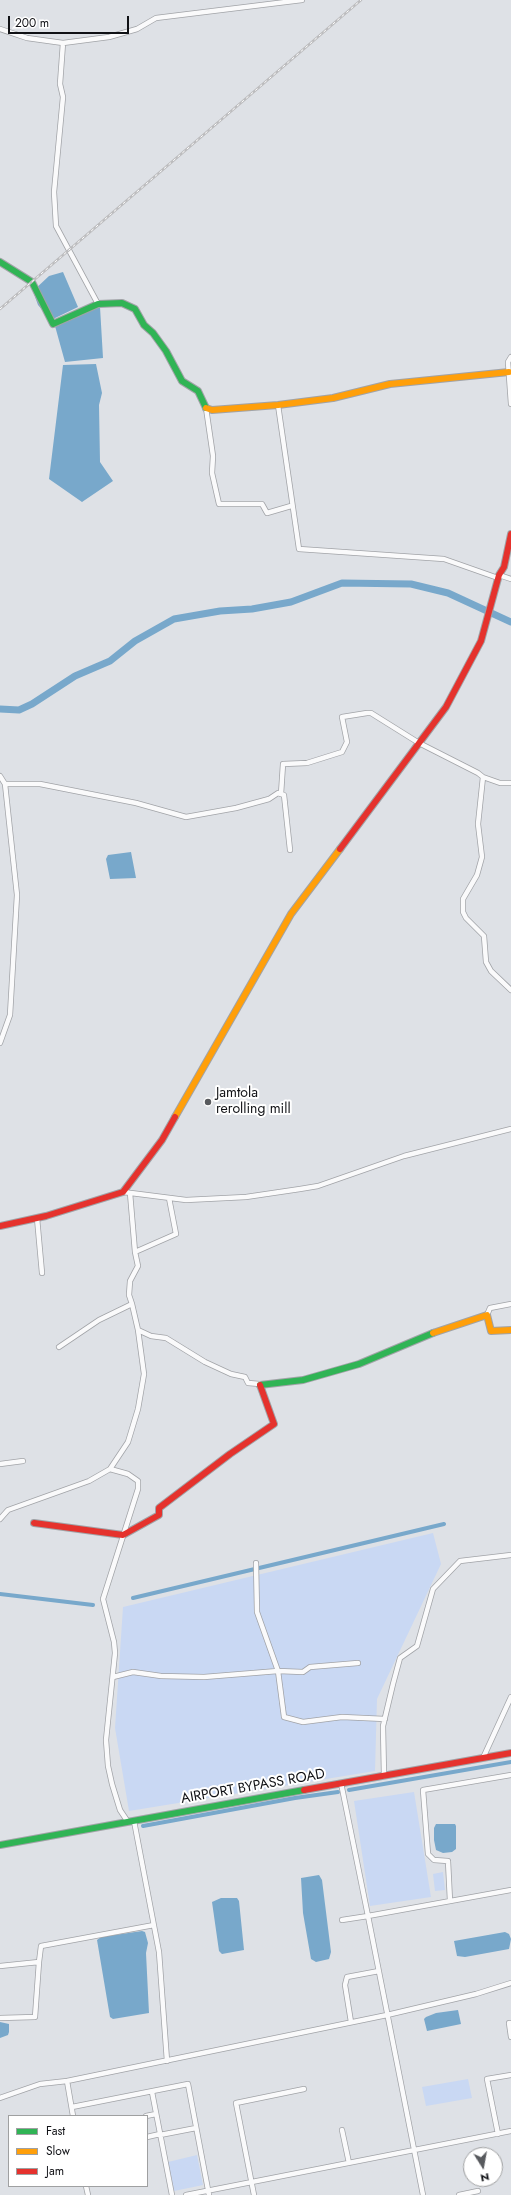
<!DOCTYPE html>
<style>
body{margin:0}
#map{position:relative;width:511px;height:2195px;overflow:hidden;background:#dee1e6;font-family:Jost,sans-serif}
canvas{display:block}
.legend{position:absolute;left:8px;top:2115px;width:140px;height:72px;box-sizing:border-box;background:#fff;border:1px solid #9fa0a1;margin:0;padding:5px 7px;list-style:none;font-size:12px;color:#101115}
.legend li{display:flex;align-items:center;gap:8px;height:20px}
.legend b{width:20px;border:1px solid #9fa0a1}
.north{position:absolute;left:463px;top:2147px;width:40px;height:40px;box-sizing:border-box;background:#fff;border:1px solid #9fa0a1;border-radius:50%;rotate:169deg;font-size:11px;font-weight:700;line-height:16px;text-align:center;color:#101115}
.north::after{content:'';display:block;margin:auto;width:14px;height:18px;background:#585a5e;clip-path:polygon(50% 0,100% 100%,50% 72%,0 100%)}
.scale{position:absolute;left:8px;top:16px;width:121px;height:18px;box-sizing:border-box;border:2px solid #101115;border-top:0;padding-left:5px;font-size:12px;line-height:14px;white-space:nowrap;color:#101115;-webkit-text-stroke:3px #fff;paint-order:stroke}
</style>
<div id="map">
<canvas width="511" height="2195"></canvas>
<ul class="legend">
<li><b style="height:5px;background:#30b455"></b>Fast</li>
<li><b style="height:5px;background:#ff9f0a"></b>Slow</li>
<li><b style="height:5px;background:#e5322d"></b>Jam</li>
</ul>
<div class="north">N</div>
<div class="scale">200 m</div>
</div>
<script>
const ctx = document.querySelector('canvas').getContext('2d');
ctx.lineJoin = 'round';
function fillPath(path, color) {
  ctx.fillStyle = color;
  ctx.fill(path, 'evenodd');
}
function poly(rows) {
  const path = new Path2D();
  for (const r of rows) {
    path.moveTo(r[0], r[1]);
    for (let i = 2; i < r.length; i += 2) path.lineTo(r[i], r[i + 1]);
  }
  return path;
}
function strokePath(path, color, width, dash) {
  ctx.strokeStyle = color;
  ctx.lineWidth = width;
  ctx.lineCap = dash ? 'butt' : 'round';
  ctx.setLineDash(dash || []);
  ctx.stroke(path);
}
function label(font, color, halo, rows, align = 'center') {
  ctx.font = font + ' Jost,sans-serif';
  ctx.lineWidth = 4;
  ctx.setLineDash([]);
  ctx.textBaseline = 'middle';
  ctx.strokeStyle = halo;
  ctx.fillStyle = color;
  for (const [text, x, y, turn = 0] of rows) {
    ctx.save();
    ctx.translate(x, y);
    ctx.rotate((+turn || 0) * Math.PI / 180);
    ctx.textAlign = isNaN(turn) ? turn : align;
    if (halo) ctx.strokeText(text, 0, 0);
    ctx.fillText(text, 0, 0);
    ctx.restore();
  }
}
fillPath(poly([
 [433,1533,441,1564,377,1699,375,1771,129,1811,115,1728,123,1607],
 [414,1792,431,1897,370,1906,354,1801],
 [443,1872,445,1890,435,1891,433,1874],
 [468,2079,472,2098,426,2106,422,2087],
 [197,2155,203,2185,174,2191,168,2162]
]), '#c9d8f3');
fillPath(poly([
 [63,272,78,307,51,320,38,305,33,291,49,276],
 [100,307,103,358,65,362,55,326],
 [96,364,102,393,99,405,100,462,113,481,82,502,49,479,63,365],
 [131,852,136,878,110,879,106,859,108,855],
 [436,1824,455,1824,456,1826,456,1849,452,1852,443,1853,436,1850,434,1840,434,1828],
 [319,1875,322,1880,331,1952,329,1959,316,1962,311,1959,303,1913,301,1878],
 [221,1898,237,1898,239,1901,244,1950,222,1954,219,1951,212,1902],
 [142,1931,145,1932,148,1943,146,1953,149,2013,113,2019,110,2017,97,1940,101,1937],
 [505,1932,509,1934,511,1939,509,1949,465,1957,457,1956,454,1941],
 [458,2010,461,2024,427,2031,424,2019,426,2017,436,2013],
 [0,2022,9,2024,9,2032,8,2035,0,2038]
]), '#78a8cb');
strokePath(poly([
 [0,1594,93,1605],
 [133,1598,444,1524],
 [349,1790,511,1762],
 [143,1826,295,1798,338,1792]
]), '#78a8cb', 4);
strokePath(poly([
 [0,709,19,710,32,704,75,676,110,661,135,641,174,619,220,611,252,609,291,602,342,583,411,584,448,593,511,622]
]), '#78a8cb', 7);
const street = poly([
 [0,29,27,38,63,43,109,37,137,29,156,18,302,0],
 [63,43,60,84,63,97,54,192,56,226,98,304],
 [511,357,508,362,511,404],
 [278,405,299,549,444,559,498,578],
 [206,408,213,456,212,473,219,504,262,504,267,513,291,506],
 [499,575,511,579],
 [0,776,5,784,17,895,10,1015,0,1043],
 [483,777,500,783,511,783],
 [5,784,40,784,136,803,186,817,236,808,269,799,278,793,284,795,290,850],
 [281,794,283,764,307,763,342,752,347,742,342,717,367,713,371,713,419,743,478,773,483,777,478,824,482,857,477,875,463,899,463,912,466,918,484,936,486,962,491,971,511,990],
 [123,1192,186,1200,246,1197,300,1189,318,1186,404,1156,511,1129],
 [130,1193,135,1252],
 [37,1218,42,1273],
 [132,1304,138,1330,151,1336,166,1338,205,1362,231,1374,245,1377,248,1383,260,1384],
 [487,1315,490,1308,511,1304],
 [59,1347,99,1320,132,1304,129,1295,130,1281,138,1266,135,1252,176,1234,169,1198],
 [0,1464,23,1461],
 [110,1469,128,1442,138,1409,144,1374,138,1330],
 [0,1519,8,1510,89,1481,110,1469,128,1474,138,1481,138,1489,103,1599,114,1642,115,1653,106,1740,108,1766,112,1784,120,1810,128,1822],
 [256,1563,257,1612,278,1671,303,1672,310,1667,358,1663],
 [113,1677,133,1672,161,1676,204,1677,278,1671,284,1717,303,1722,342,1717,385,1719],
 [483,1758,511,1697],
 [384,1776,383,1726,393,1684,400,1658,417,1646,433,1589,460,1561,511,1555],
 [341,1783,368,1916,511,1890],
 [134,1821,159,1952,167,2061],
 [450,1901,448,1861,434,1860,428,1854,423,1790,511,1775],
 [342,1920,368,1916,423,2195],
 [0,1966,39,1962,41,1946,154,1925],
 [0,2018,35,2017,39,1962],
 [351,2022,345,1985,347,1977,379,1971],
 [511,2023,509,2023,511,2037],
 [67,2081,73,2116],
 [152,2092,172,2195],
 [0,2098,40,2084,67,2081,387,2015,476,1994,511,1983],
 [72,2107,188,2084,209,2195],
 [146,2116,156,2114],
 [342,2130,349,2163],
 [498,2134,487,2079,511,2075],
 [160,2135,196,2128],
 [147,2137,160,2134],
 [86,2186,88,2195],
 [186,2195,511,2131],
 [254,2195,236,2103,304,2089],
 [459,2195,478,2191]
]);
const fast = poly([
 [0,262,32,282,53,324,98,304,122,303,135,309,144,325,153,333,166,351,182,381,198,391,206,408],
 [260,1385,303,1380,359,1364,433,1333],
 [0,1845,304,1790]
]);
const slow = poly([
 [206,408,212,410,278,405,333,398,390,384,509,372],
 [175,1117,291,914,340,849],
 [433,1333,487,1315,491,1331,511,1330]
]);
const jam = poly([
 [340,849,446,707,481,641,499,575,504,567,511,534],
 [0,1226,46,1216,123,1192,162,1140,175,1117],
 [34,1523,123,1535,159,1515,159,1508,230,1454,274,1424,260,1385],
 [304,1790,511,1753]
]);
strokePath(street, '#a1a3a7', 6);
strokePath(fast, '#a1a3a7', 8);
strokePath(slow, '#a1a3a7', 8);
strokePath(jam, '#a1a3a7', 8);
strokePath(street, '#fafafb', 4.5);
strokePath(fast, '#30b455', 6);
strokePath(slow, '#ff9f0a', 6);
strokePath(jam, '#e5322d', 6);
const rail = poly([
 [0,309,361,0]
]);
strokePath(rail, '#bcbcbe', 2.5);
strokePath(rail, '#fff', 1, [3]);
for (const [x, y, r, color] of [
 [208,1102,4,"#585a5e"]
]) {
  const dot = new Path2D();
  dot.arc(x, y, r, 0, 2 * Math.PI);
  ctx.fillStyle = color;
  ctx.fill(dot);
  strokePath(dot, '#fff', 1.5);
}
label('14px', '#101115', '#fff', [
 ["Jamtola",216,1094],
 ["rerolling mill",216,1110]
], 'left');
label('14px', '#101115', '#fff', [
 ["AIRPORT BYPASS ROAD",253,1787,-10]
]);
</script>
